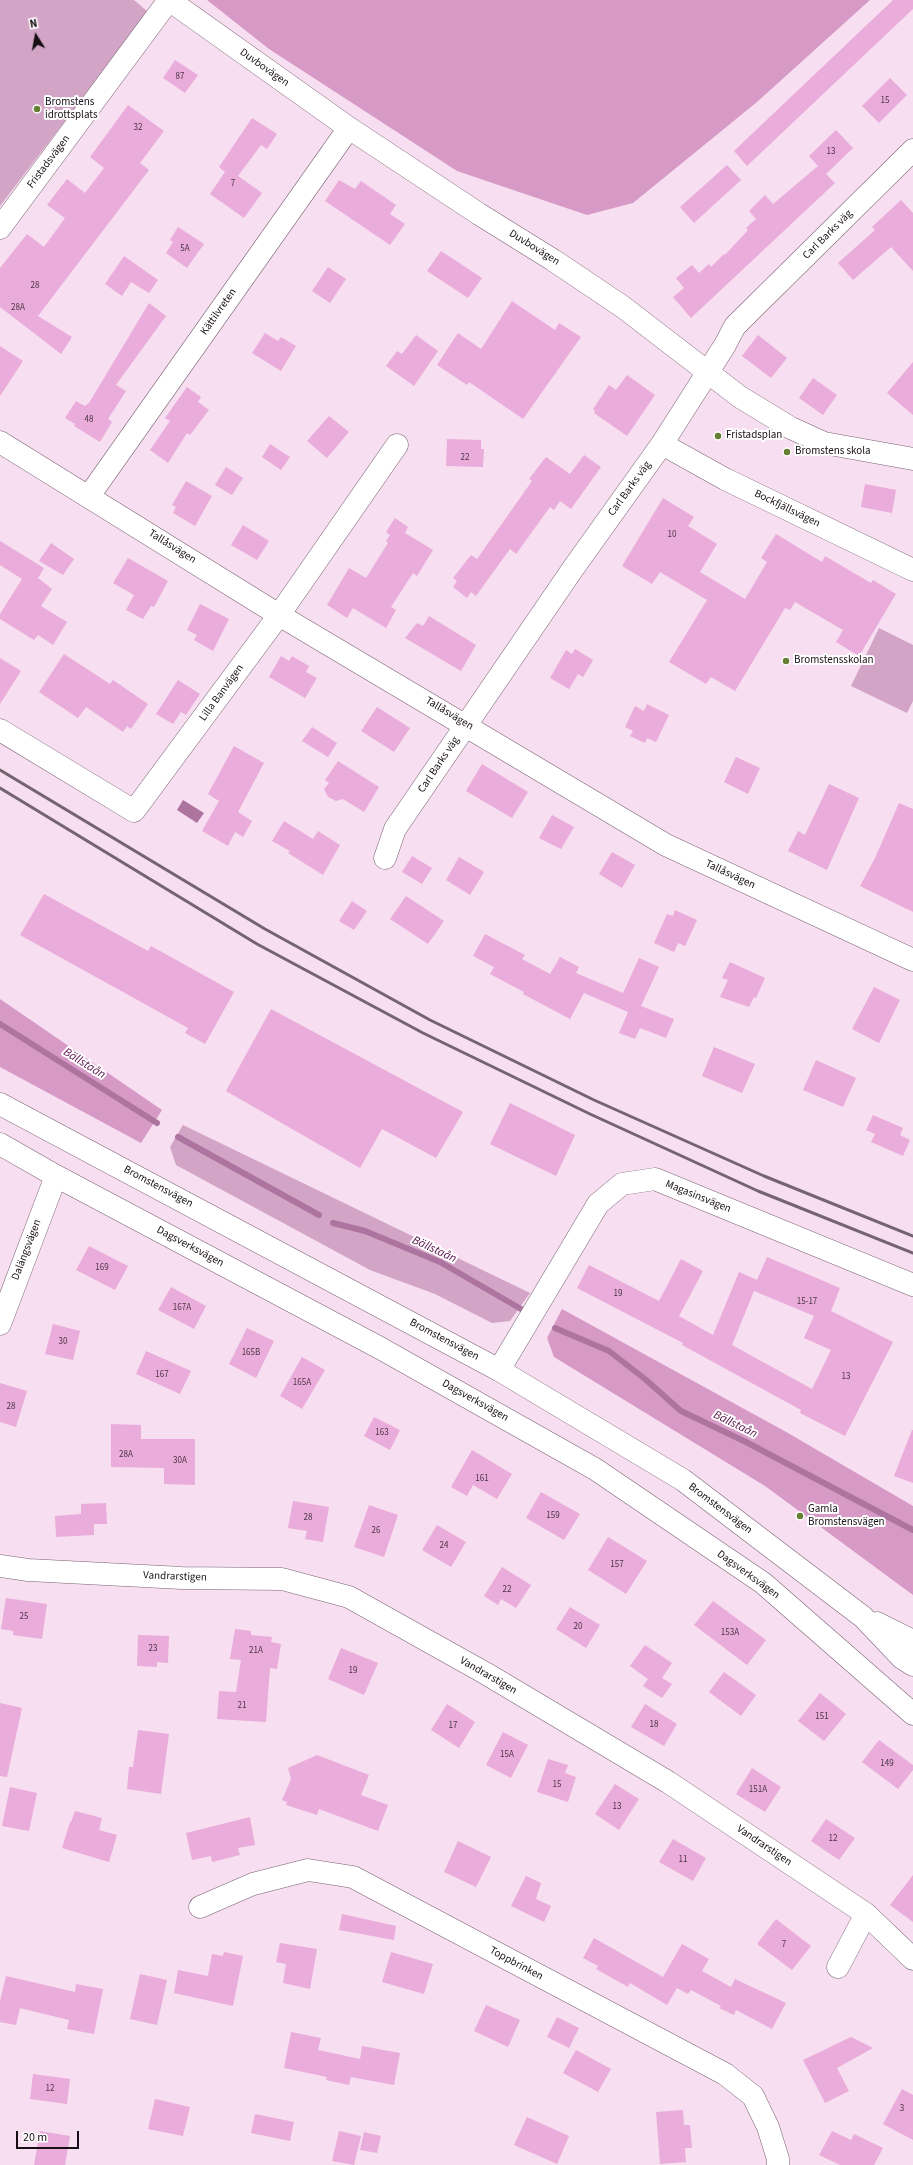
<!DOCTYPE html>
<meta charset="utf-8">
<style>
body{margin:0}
#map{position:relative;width:913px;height:2165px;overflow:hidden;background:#f7def0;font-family:"Source Sans 3",sans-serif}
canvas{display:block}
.north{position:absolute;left:16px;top:16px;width:40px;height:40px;-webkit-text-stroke:3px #fff;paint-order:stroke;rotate:349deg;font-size:11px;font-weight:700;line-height:16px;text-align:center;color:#170f15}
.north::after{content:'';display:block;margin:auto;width:14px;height:18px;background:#170f15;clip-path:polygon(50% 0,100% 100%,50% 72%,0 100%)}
.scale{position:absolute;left:16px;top:2131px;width:63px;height:18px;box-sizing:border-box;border:2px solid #170f15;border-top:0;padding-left:5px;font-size:12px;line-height:14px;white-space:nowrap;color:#170f15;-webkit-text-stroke:3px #fff;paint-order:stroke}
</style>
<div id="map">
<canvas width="913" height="2165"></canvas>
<div class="north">N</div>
<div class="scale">20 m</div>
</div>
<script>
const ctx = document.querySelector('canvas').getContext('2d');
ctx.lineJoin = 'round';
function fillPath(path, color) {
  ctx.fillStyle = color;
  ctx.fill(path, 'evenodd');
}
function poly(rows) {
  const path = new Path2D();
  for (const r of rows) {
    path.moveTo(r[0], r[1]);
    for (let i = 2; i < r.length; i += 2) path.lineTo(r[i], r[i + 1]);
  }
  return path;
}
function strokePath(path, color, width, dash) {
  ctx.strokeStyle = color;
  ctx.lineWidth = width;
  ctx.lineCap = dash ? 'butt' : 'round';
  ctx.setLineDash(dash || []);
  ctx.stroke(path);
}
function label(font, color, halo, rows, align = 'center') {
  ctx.font = font + ' "Source Sans 3",sans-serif';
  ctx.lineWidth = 4;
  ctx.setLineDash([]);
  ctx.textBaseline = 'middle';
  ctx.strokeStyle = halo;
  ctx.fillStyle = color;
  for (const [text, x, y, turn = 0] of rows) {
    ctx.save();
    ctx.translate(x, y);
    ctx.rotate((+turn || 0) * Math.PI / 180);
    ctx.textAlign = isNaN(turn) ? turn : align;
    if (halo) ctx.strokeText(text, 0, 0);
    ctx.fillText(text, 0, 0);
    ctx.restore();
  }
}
fillPath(poly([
 [0,0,134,0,148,12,0,206],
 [879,628,913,645,913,701,907,713,851,686],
 [183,1125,530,1293,510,1321,492,1323,435,1294,370,1270,176,1165,170,1147]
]), '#d2a5c6');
fillPath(poly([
 [207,0,870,0,757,102,633,203,587,215,457,171,269,49],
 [0,999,162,1110,141,1143,0,1067],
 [562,1309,788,1433,913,1506,913,1595,765,1486,554,1357,547,1338]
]), '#d79ac7');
fillPath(poly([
 [183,800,204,813,197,823,177,810]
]), '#ae74a0');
strokePath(poly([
 [0,1024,157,1123],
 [178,1137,319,1215],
 [333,1223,365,1231,440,1262,521,1309],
 [555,1328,609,1351,645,1379,681,1411,746,1442,913,1530]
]), '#ae74a0', 6);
fillPath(poly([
 [893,0,913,0,913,9,747,166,734,151],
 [175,60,198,75,185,93,163,78],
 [890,78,907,95,879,123,862,106],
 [128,105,164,131,140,163,149,170,38,316,72,337,61,354,0,307,0,268,27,234,44,247,65,218,47,205,67,179,85,193,104,168,90,157],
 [252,118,277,134,267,149,261,145,238,176,262,193,244,218,210,194,225,172,219,167],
 [836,130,853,148,826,174,835,183,691,318,673,297,684,288,676,278,692,265,699,273,709,264,711,267,724,254,725,255,748,230,746,228,756,219,749,211,765,195,773,204,818,166,809,156],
 [727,165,741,180,694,223,680,207],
 [339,180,355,189,361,181,396,205,390,214,405,224,390,245,325,201],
 [901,200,913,213,913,271,891,247,853,280,838,263,875,230,872,227],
 [178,227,204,244,187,268,166,253,173,242,170,240],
 [441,251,482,278,468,298,427,271],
 [124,256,158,280,149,293,131,282,122,296,105,284],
 [328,267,346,279,330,303,312,291],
 [512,301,555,330,559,323,581,337,523,419,469,382,467,385,437,365,458,333,481,349],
 [149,303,166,316,116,385,126,391,108,419,112,422,100,442,74,426,75,424,65,418,76,401,85,406,89,403],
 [265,333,278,341,281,337,296,346,281,371,252,353],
 [416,335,438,351,414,386,386,366,397,351,402,354],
 [758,335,787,358,771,378,742,356],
 [0,346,23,361,0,396],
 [913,362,913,415,887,393],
 [627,375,655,395,627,436,594,413,595,411,593,409,609,385,616,390],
 [813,378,837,395,823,415,799,398],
 [187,387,201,397,198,402,209,410,190,435,187,433,168,463,150,450,170,421,165,418],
 [329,416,349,432,327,458,307,441],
 [447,439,481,440,481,449,484,449,483,467,446,466],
 [270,444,290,457,281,470,262,457],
 [584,455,601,467,571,509,560,501,554,510,550,507,516,554,510,549,476,596,471,592,467,598,453,587,457,581,453,578,471,555,477,559,532,481,529,479,546,457,570,474],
 [226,467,243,478,232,495,215,485],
 [186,481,212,496,195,526,173,513,176,507,172,505],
 [865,484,896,490,892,513,861,507],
 [663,498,694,517,688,526,717,544,700,572,745,599,767,562,761,558,776,534,822,562,825,556,871,583,873,580,896,594,859,656,836,642,843,630,795,602,790,610,785,608,735,691,711,677,706,684,669,662,707,600,660,572,652,584,622,566],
 [395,518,408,527,405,533,433,550,417,576,413,573,391,607,396,610,386,628,353,608,347,618,327,605,349,568,366,578,388,543,386,541,390,535,386,532],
 [243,525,269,541,257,560,231,545],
 [0,541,44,568,38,578,52,589,41,606,67,622,53,645,38,635,34,640,0,619,0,614,22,579,0,565],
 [51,543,74,559,63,575,39,561],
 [128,558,168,581,154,607,151,606,143,619,126,610,134,595,113,583],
 [200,604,229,619,213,651,194,640,197,635,187,630],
 [429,616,476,645,461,671,405,638,417,623,423,626],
 [575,649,593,660,583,677,578,674,569,689,550,678,566,650,572,654],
 [64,654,110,684,113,680,148,704,131,729,127,726,123,732,86,707,78,718,39,692],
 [281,656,289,661,292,656,309,666,306,672,317,678,305,698,269,677],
 [0,658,21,671,0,704],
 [178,680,200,694,186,715,181,712,173,724,156,714],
 [647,704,669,715,656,742,647,738,645,743,630,736,633,731,625,727,635,706,644,711],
 [377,707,410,728,394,752,361,731],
 [312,727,337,743,328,757,302,741],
 [234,746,264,763,238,812,252,821,243,837,235,832,228,846,202,831,219,801,208,794],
 [736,757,760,768,748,794,724,782],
 [338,761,379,787,364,812,343,799,336,801,328,797,324,789,329,783,325,780],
 [482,764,528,792,512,818,466,791],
 [829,784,859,798,827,870,788,851,798,831,805,835],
 [899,803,913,809,913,912,860,886,875,858],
 [552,815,574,827,561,849,539,838],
 [284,821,313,839,318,831,340,845,323,875,288,853,290,851,272,841],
 [612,852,635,865,622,888,599,874],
 [412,856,432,868,422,884,402,872],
 [459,857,484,872,470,895,446,880],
 [44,894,148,951,151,946,234,992,205,1044,185,1033,188,1028,20,935],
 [406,896,444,921,428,944,390,919],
 [352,901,367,911,354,930,339,921],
 [675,910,697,920,685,946,678,943,674,952,654,943,667,914,673,916],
 [485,934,525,955,522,959,550,974,560,957,579,967,576,973,623,993,639,958,659,967,641,1006,674,1019,666,1038,640,1028,635,1039,619,1033,628,1012,584,993,570,1019,523,994,524,992,490,974,494,967,473,956],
 [730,962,765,978,756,998,754,997,749,1007,720,997,728,980,722,978],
 [874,987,900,1000,879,1043,852,1029],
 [271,1009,463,1112,436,1158,382,1129,360,1168,226,1091],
 [714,1047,755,1064,742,1093,702,1076],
 [816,1060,856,1078,843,1107,803,1090],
 [510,1103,575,1135,556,1176,490,1144],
 [873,1115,903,1128,900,1135,910,1140,903,1156,871,1142,875,1134,866,1130],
 [89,1246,128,1266,115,1290,76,1270],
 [767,1257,840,1288,831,1311,893,1342,845,1436,800,1413,801,1410,682,1345,683,1343,577,1288,589,1265,659,1301,681,1259,703,1271,679,1316,713,1335,739,1272,757,1280],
 [754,1291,814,1316,804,1338,831,1350,812,1389,732,1345],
 [171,1287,206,1306,194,1329,158,1310],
 [53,1324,80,1331,73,1360,45,1354],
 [247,1328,274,1341,256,1378,229,1364],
 [146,1351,191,1371,180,1394,136,1374],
 [302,1357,325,1370,302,1409,280,1396],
 [0,1383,27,1391,16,1427,0,1422],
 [374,1417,400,1430,390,1450,364,1436],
 [111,1424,141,1425,141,1439,195,1439,195,1485,164,1484,164,1468,111,1467],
 [912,1430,913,1430,913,1483,894,1476],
 [472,1450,512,1474,497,1499,473,1485,467,1496,451,1487],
 [541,1492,580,1514,564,1540,526,1518],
 [293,1501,329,1507,323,1542,305,1539,307,1531,288,1528],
 [106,1503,107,1524,94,1524,94,1535,56,1537,55,1516,81,1514,81,1504],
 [369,1505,398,1515,384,1557,354,1547],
 [437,1525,466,1542,451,1567,422,1550],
 [608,1537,647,1561,626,1594,588,1570],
 [502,1567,531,1585,516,1608,501,1599,498,1605,484,1596],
 [6,1598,47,1604,42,1639,13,1635,13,1631,1,1629],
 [713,1601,766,1640,747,1665,694,1625],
 [570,1607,600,1625,586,1648,556,1629],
 [235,1629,251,1631,251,1635,272,1637,271,1642,281,1644,277,1669,270,1668,266,1722,217,1719,219,1691,236,1692,241,1660,230,1659],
 [138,1635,169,1636,168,1663,157,1662,157,1667,137,1666],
 [645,1645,672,1663,662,1678,672,1684,662,1698,643,1686,648,1679,630,1666],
 [341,1648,378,1663,364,1695,328,1679],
 [724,1672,756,1695,741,1716,709,1692],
 [820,1693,846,1714,824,1741,798,1721],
 [0,1703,22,1708,7,1777,0,1776],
 [447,1704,475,1722,459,1748,431,1730],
 [645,1704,677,1724,664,1746,631,1727],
 [138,1730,169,1734,161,1794,127,1789,129,1767,133,1767],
 [503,1732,528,1745,511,1778,486,1765],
 [879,1740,913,1765,913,1770,898,1789,862,1762],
 [317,1755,369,1775,361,1795,388,1805,378,1831,319,1809,317,1815,286,1805,287,1802,282,1800,291,1779,288,1768],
 [548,1759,568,1765,565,1773,576,1777,568,1802,537,1792],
 [752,1768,781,1787,765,1812,736,1794],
 [615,1784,639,1799,619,1830,595,1814],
 [10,1787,37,1793,29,1831,2,1826],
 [75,1811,102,1818,99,1830,117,1835,109,1862,62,1848,70,1822,71,1822],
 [250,1817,255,1845,238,1848,240,1855,212,1862,211,1856,192,1860,186,1833],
 [826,1819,855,1838,839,1860,811,1841],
 [673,1839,706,1858,693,1881,659,1862],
 [458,1841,491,1857,476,1887,444,1872],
 [913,1875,913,1922,890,1905],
 [526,1876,541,1883,536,1899,551,1906,544,1922,511,1906],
 [342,1914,396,1926,394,1940,339,1930],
 [776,1919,811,1946,792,1970,757,1944],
 [594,1938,663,1977,682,1944,709,1959,702,1971,731,1987,735,1979,786,2003,772,2029,736,2010,734,2015,719,2008,721,2006,691,1990,688,1994,677,1988,667,2005,630,1983,628,1987,596,1969,598,1966,583,1958],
 [280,1943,317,1949,310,1989,283,1983,286,1964,276,1962],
 [224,1952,243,1956,233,2006,174,1993,178,1970,208,1976,212,1954,223,1956],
 [391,1952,433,1964,424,1994,382,1982],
 [140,1974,167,1980,157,2025,130,2019],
 [6,1976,75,1992,76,1984,103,1989,94,2034,67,2029,69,2020,20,2008,16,2025,0,2022,0,2001],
 [486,2005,520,2020,508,2047,474,2031],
 [557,2017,579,2028,569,2048,547,2037],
 [291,2032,321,2038,318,2050,360,2059,362,2046,400,2053,394,2085,351,2077,349,2085,326,2080,327,2077,284,2068],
 [851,2037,873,2048,837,2068,849,2091,825,2103,803,2060],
 [576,2050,611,2069,598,2092,563,2073],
 [33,2074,70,2079,67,2104,30,2099],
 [902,2089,913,2095,913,2140,883,2124],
 [155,2099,190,2107,183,2136,148,2129],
 [683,2110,684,2125,690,2125,692,2148,685,2148,686,2162,660,2164,656,2112],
 [255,2114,294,2122,290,2141,251,2133],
 [527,2117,569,2136,557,2164,514,2145],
 [40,2131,70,2136,65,2165,34,2165],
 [339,2131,361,2136,354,2165,332,2161],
 [832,2131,851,2140,854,2134,883,2148,874,2165,840,2165,819,2155],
 [364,2132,381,2136,377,2153,360,2150]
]), '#eaacda');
const street = poly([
 [169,0,349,128,479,214,553,260,623,307,740,397,791,428,824,443,913,459],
 [0,228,169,0],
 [0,442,279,615,666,845,913,960],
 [662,444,725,479,913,570],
 [89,496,349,128],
 [0,730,134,811,279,615,397,445],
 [385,858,395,829,572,570,662,444,725,345,735,326,913,150],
 [0,1144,56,1176,380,1348,595,1469,763,1583,913,1714],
 [0,1324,56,1176],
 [499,1370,598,1204,622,1184,655,1179,913,1285],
 [0,1566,28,1570,182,1578,282,1579,349,1597,485,1673,668,1782,866,1914,913,1959],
 [200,1907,253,1884,308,1870,353,1877,725,2074,753,2096,768,2127,778,2159,778,2165],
 [838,1967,866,1914]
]);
const secondary = poly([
 [0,1104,499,1370,683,1480,863,1617,902,1658,913,1665],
 [877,1623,913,1641]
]);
strokePath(street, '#786272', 23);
strokePath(secondary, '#786272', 23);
strokePath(street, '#fff', 22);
strokePath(secondary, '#fff', 22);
strokePath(poly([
 [0,770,265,929,430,1020,594,1100,764,1176,913,1236],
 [0,788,257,944,423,1033,590,1114,758,1191,913,1253]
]), '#73646f', 3);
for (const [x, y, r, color] of [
 [37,109,4,"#658034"],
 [718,436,4,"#658034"],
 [787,452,4,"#658034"],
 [786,661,4,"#658034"],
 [800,1516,4,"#658034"]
]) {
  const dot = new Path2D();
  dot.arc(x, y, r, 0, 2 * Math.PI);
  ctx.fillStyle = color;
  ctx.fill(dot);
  strokePath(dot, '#fff', 1.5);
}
label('9px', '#4c3646', null, [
 ["87",180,77],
 ["15",885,101],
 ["32",138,128],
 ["13",831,152],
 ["7",233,184],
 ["5A",185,249],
 ["28",35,286],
 ["28A",18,308],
 ["48",89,420],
 ["22",465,458],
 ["10",672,535],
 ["169",102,1268],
 ["19",618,1294],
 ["15-17",807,1302],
 ["167A",182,1308],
 ["30",63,1342],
 ["165B",251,1353],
 ["167",162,1375],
 ["13",846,1377],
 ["165A",302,1383],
 ["28",11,1407],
 ["163",382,1433],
 ["28A",126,1455],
 ["30A",180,1461],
 ["161",482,1479],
 ["159",553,1516],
 ["28",308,1518],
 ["26",376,1531],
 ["24",444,1546],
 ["157",617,1565],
 ["22",507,1590],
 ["25",24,1617],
 ["20",578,1627],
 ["153A",730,1633],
 ["23",153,1649],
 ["21A",256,1651],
 ["19",353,1671],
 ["21",242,1706],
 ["151",822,1717],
 ["18",654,1725],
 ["17",453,1726],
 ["15A",507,1755],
 ["149",887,1764],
 ["15",557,1785],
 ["151A",758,1790],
 ["13",617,1807],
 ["12",833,1839],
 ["11",683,1860],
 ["7",784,1945],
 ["12",50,2089],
 ["3",902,2109]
]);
label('11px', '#170f15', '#fff', [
 ["Duvbovägen",264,68,35],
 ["Fristadsvägen",49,162,-53],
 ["Carl Barks väg",828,235,-45],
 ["Duvbovägen",534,248,32],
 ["Kättilvreten",219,312,-55],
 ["Carl Barks väg",630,489,-54],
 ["Bockfjällsvägen",787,509,26],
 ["Tallåsvägen",172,547,32],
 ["Lilla Banvägen",222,693,-54],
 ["Tallåsvägen",449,714,31],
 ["Carl Barks väg",439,765,-56],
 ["Tallåsvägen",730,875,25],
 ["Bromstensvägen",158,1187,28],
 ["Magasinsvägen",698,1197,22],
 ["Dagsverksvägen",190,1247,28],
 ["Dalängsvägen",27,1250,-69],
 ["Bromstensvägen",444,1340,28],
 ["Dagsverksvägen",475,1401,29],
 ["Bromstensvägen",720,1509,37],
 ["Dagsverksvägen",748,1575,36],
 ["Vandrarstigen",175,1577,2],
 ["Vandrarstigen",488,1676,30],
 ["Vandrarstigen",764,1846,34],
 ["Toppbrinken",516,1964,28]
]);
label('11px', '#170f15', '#fff', [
 ["Bromstens",45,103],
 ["idrottsplats",45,116],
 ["Fristadsplan",726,436],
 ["Bromstens skola",795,452],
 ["Bromstensskolan",794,661],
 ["Gamla",808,1510],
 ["Bromstensvägen",808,1523]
], 'left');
label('italic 12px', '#540c48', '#fff', [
 ["Bällstaån",84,1064,32],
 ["Bällstaån",434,1250,25],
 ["Bällstaån",735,1425,26]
]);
</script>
